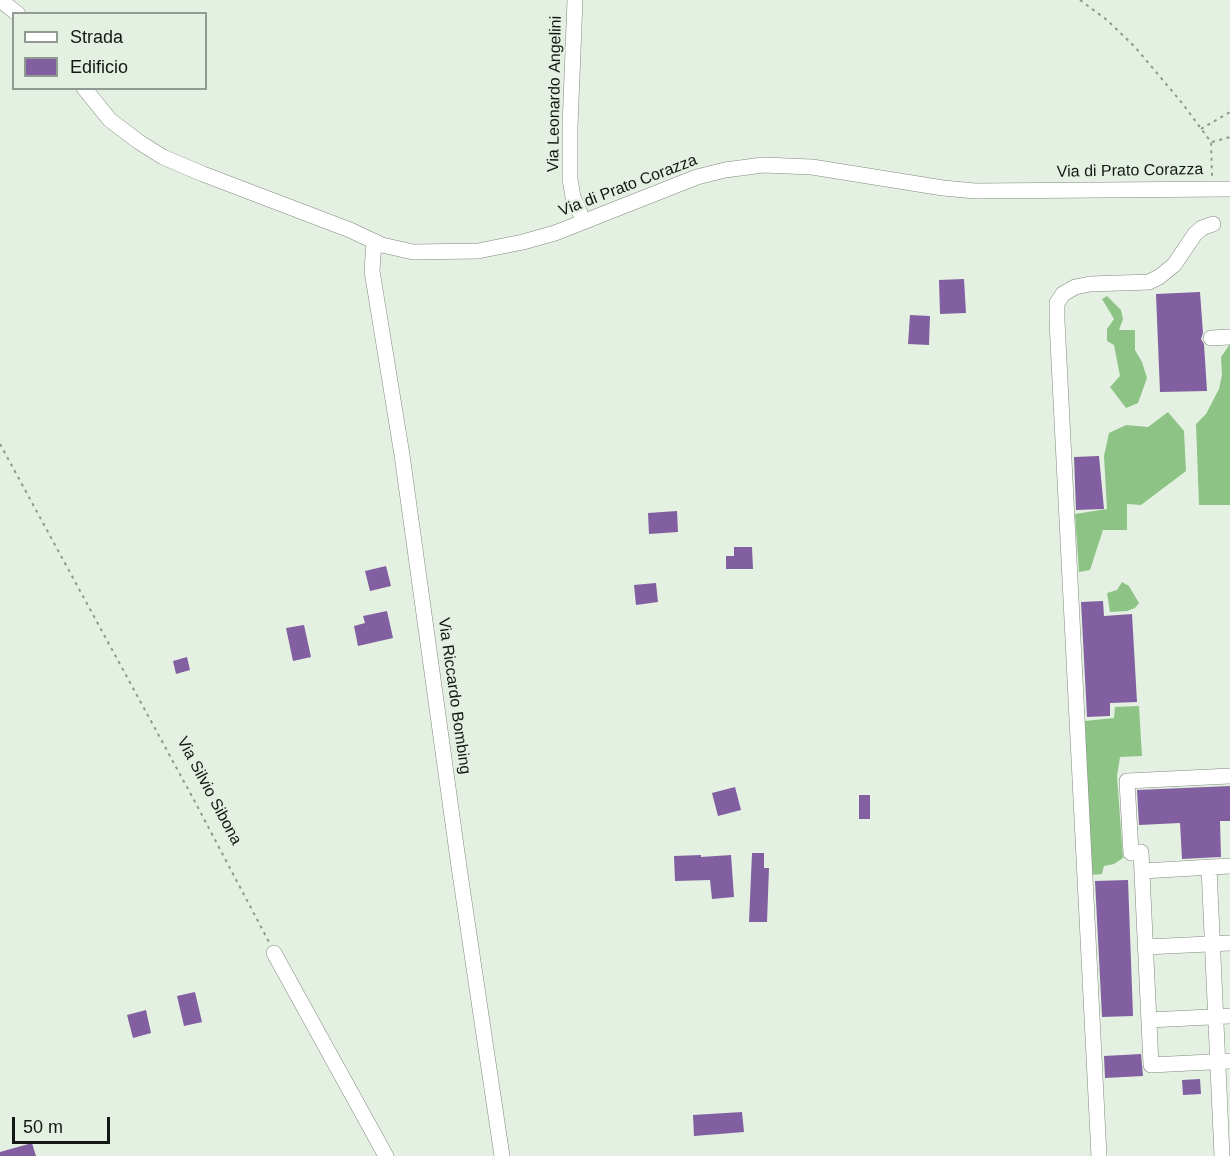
<!DOCTYPE html>
<style>
body{margin:0}
#map{position:relative;width:1230px;height:1156px;overflow:hidden;background:#e4f0e2;font-family:Arial,sans-serif}
canvas{display:block}
.legend{position:absolute;left:12px;top:12px;width:195px;height:78px;box-sizing:border-box;background:#e4f0e2;border:2px solid #919a90;margin:0;padding:8px 10px;list-style:none;font-size:18px;color:#141814}
.legend li{display:flex;align-items:center;gap:12px;height:30px}
.legend b{width:30px;border:2px solid #919a90}
.scale{position:absolute;left:12px;top:1117px;width:98px;height:27px;box-sizing:border-box;border:3px solid #141814;border-top:0;padding-left:8px;font-size:18px;line-height:21px;white-space:nowrap;color:#141814;-webkit-text-stroke:4px #e4f0e2;paint-order:stroke}
</style>
<div id="map">
<canvas width="1230" height="1156"></canvas>
<ul class="legend">
<li><b style="height:8px;background:#fff"></b>Strada</li>
<li><b style="height:16px;background:#815fa0"></b>Edificio</li>
</ul>
<div class="scale">50 m</div>
</div>
<script>
const ctx = document.querySelector('canvas').getContext('2d');
ctx.lineJoin = 'round';
function fillPath(path, color) {
  ctx.fillStyle = color;
  ctx.fill(path, 'evenodd');
}
function poly(rows) {
  const path = new Path2D();
  for (const r of rows) {
    path.moveTo(r[0], r[1]);
    for (let i = 2; i < r.length; i += 2) path.lineTo(r[i], r[i + 1]);
  }
  return path;
}
function strokePath(path, color, width, dash) {
  ctx.strokeStyle = color;
  ctx.lineWidth = width;
  ctx.lineCap = dash ? 'butt' : 'round';
  ctx.setLineDash(dash || []);
  ctx.stroke(path);
}
function label(font, color, halo, rows, align = 'center') {
  ctx.font = font + ' Arial,sans-serif';
  ctx.lineWidth = 4.5;
  ctx.setLineDash([]);
  ctx.textBaseline = 'middle';
  ctx.strokeStyle = halo;
  ctx.fillStyle = color;
  for (const [text, x, y, turn = 0] of rows) {
    ctx.save();
    ctx.translate(x, y);
    ctx.rotate((+turn || 0) * Math.PI / 180);
    ctx.textAlign = isNaN(turn) ? turn : align;
    if (halo) ctx.strokeText(text, 0, 0);
    ctx.fillText(text, 0, 0);
    ctx.restore();
  }
}
fillPath(poly([
 [1107,296,1121,310,1123,319,1119,330,1135,330,1135,350,1142,362,1147,378,1138,403,1126,408,1110,387,1120,376,1114,345,1107,341,1107,329,1114,319,1102,299],
 [1230,344,1230,505,1199,505,1196,424,1206,414,1219,389,1222,375,1221,357],
 [1168,412,1184,431,1186,471,1141,505,1127,504,1127,530,1103,530,1090,570,1079,572,1075,514,1107,509,1104,456,1109,433,1126,425,1148,427],
 [1122,582,1129,586,1139,603,1135,608,1127,611,1110,612,1107,593,1117,590],
 [1139,706,1142,756,1120,757,1117,776,1123,858,1114,864,1104,866,1102,874,1090,875,1085,721,1114,718,1115,707]
]), '#8dc485');
fillPath(poly([
 [964,279,966,313,940,314,939,280],
 [1200,292,1203,333,1201,339,1204,344,1207,391,1160,392,1156,294],
 [910,315,930,316,929,345,908,344],
 [1099,456,1104,509,1076,510,1074,457],
 [677,511,678,532,649,534,648,513],
 [734,547,752,547,753,569,726,569,726,556,734,556],
 [386,566,391,586,370,591,365,571],
 [656,583,658,602,636,605,634,585],
 [1103,601,1104,616,1132,614,1137,702,1110,703,1110,716,1087,717,1081,602],
 [387,611,393,638,358,646,354,626,365,623,363,616],
 [304,625,311,657,293,661,286,628],
 [187,657,190,670,176,674,173,661],
 [1230,786,1230,821,1220,821,1221,857,1182,859,1180,823,1139,825,1137,790],
 [735,787,741,810,718,816,712,793],
 [859,795,870,795,870,819,859,819],
 [752,853,764,853,764,868,769,868,767,922,749,922],
 [701,855,701,857,731,855,734,897,712,899,710,880,675,881,674,856],
 [1128,880,1133,1016,1102,1017,1095,881],
 [195,992,202,1022,184,1026,177,996],
 [146,1010,151,1033,133,1038,127,1015],
 [1141,1054,1143,1076,1105,1078,1104,1056],
 [1200,1079,1201,1094,1183,1095,1182,1080],
 [742,1112,744,1132,694,1136,693,1115],
 [32,1143,36,1156,0,1156,0,1152]
]), '#815fa0');
const minor = poly([
 [0,0,18,14],
 [575,0,570,127,570,179,573,197,584,222],
 [84,88,110,120,139,142,163,157,203,174,350,230,382,245,413,252,478,251,523,242,555,233,697,177,725,170,763,165,812,167,943,188,975,191,1230,189],
 [374,241,372,271,402,455,459,867,502,1156],
 [1211,338,1230,337],
 [1230,776,1127,781,1131,853,1141,852,1151,1065,1230,1061],
 [1209,868,1222,1156],
 [1142,871,1230,866],
 [1145,947,1230,943],
 [274,953,386,1156],
 [1149,1020,1230,1016],
 [1099,1156,1057,321,1057,303,1063,294,1075,287,1090,284,1149,282,1159,277,1174,265,1195,234,1202,228,1213,224]
]);
strokePath(minor, '#7f8a7d', 16);
strokePath(poly([
 [1080,0,1107,20,1135,47,1182,103,1211,142,1212,176],
 [1201,129,1230,112],
 [1212,142,1230,137],
 [0,444,194,800,269,942]
]), '#8f988e', 2, [3, 4.5]);
strokePath(minor, '#fff', 15);
label('16px', '#141814', '#e4f0e2', [
 ["Via Leonardo Angelini",555,94,-89],
 ["Via di Prato Corazza",1130,171,-1],
 ["Via di Prato Corazza",628,186,-21],
 ["Via Riccardo Bombing",454,696,82],
 ["Via Silvio Sibona",209,791,62]
]);
</script>
